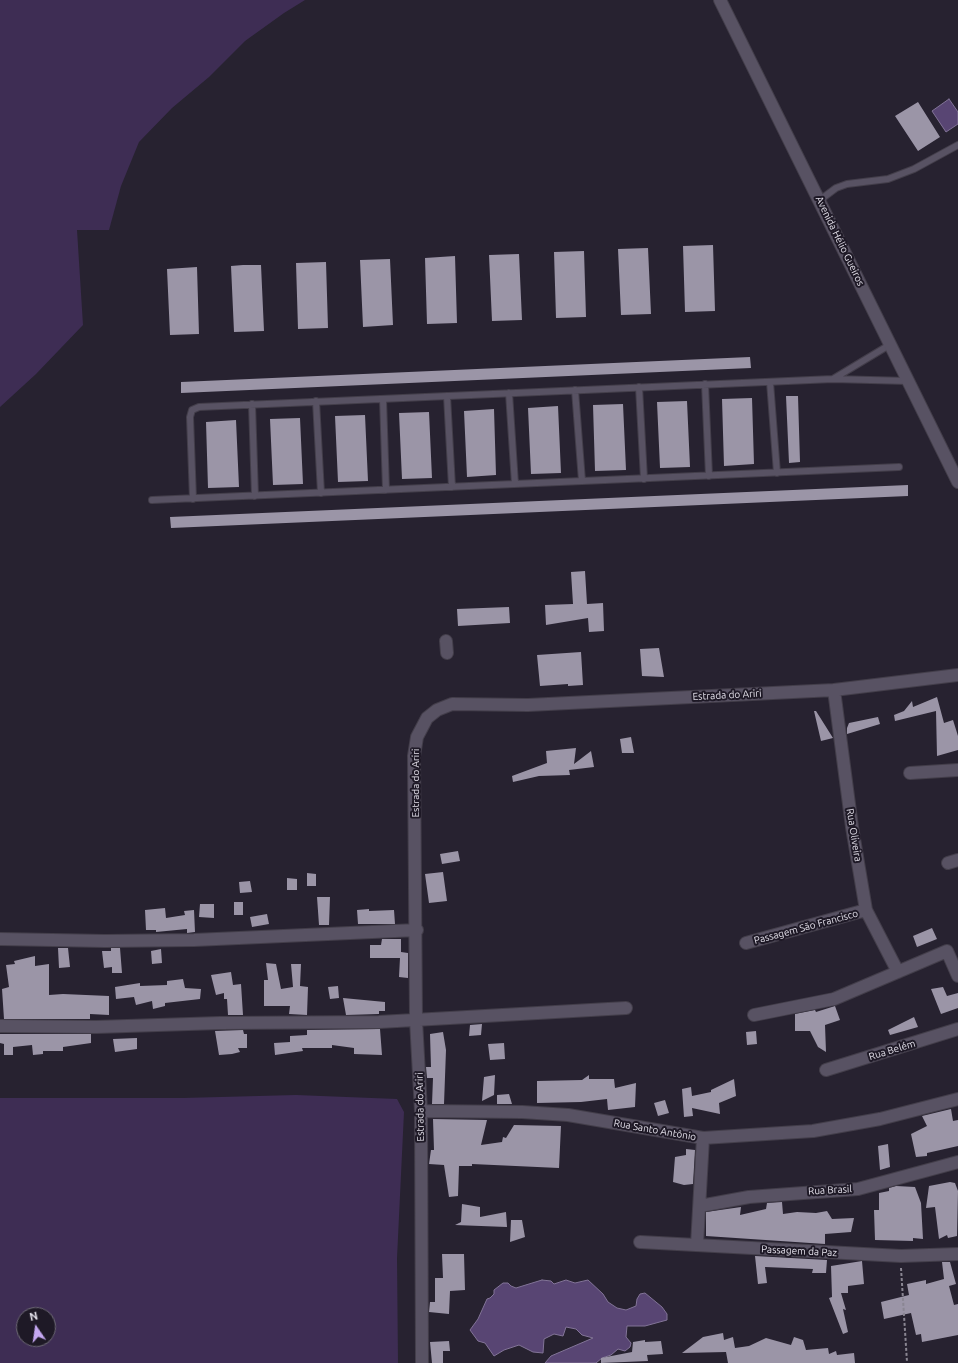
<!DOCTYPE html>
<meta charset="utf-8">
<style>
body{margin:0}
#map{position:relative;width:958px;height:1363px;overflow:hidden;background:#272230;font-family:Ubuntu,sans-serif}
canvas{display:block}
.north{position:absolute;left:16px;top:1307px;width:40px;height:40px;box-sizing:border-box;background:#1e1926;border:1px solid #6d6974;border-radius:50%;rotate:347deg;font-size:11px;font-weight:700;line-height:16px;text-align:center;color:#e3e0ea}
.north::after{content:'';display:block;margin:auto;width:14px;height:18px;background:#c4a7f1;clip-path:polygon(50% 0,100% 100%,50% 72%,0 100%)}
</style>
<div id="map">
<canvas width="958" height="1363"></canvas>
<div class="north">N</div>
</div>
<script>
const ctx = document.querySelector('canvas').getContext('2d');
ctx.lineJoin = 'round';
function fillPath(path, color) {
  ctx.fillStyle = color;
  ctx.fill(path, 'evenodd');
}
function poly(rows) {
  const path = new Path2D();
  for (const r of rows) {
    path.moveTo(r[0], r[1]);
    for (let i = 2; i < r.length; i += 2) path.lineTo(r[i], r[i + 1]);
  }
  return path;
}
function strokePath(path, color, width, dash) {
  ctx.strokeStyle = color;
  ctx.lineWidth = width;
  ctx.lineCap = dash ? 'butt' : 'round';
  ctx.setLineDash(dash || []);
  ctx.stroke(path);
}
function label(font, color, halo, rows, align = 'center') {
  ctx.font = font + ' Ubuntu,sans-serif';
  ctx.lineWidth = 4;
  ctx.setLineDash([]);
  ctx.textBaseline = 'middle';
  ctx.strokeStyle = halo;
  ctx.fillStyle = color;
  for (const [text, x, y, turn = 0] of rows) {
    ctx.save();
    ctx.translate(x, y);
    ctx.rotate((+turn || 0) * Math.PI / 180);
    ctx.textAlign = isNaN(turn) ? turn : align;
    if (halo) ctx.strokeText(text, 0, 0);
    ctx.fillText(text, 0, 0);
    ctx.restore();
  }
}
fillPath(poly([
 [0,0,305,0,284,13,245,41,209,77,172,108,139,142,121,186,109,230,77,230,83,325,36,374,0,407],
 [296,1095,397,1099,404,1112,397,1258,398,1363,0,1363,0,1098,183,1098],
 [24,1315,48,1315,48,1339,24,1339]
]), '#3e2d54');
const water = poly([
 [949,99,958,112,958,124,946,132,932,111,949,99],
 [542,1280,551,1281,554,1284,566,1280,575,1283,588,1280,603,1294,608,1302,617,1308,626,1310,636,1306,637,1299,640,1294,645,1293,662,1307,667,1314,667,1320,645,1326,627,1326,626,1337,631,1343,630,1347,625,1351,618,1349,611,1355,602,1358,596,1363,545,1363,551,1356,593,1338,582,1335,576,1329,566,1327,563,1336,554,1334,544,1339,543,1353,533,1352,519,1345,504,1350,494,1356,485,1343,478,1341,470,1330,478,1319,487,1299,490,1298,494,1294,494,1290,503,1283,508,1283,511,1286,516,1288,542,1280]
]);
fillPath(water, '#584573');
strokePath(water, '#827497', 1);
fillPath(poly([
 [918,102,940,137,918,151,895,116],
 [713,245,715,311,685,312,683,246],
 [648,248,651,314,621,315,618,249],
 [584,251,586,317,556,318,554,252],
 [519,254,522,320,492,321,489,255],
 [455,256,457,323,427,324,425,258],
 [390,259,393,325,363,327,360,260],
 [326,262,328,328,298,329,296,263],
 [243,265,261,265,264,331,234,332,231,266],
 [197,267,199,334,170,335,167,269],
 [750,357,751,368,181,393,181,382],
 [786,396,798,396,800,462,789,463],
 [752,398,754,464,724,466,722,399],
 [687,401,690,467,660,468,657,402],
 [623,404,626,470,595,471,593,405],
 [558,406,561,473,531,474,528,408],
 [494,409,496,475,467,477,464,411],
 [429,412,432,478,402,479,399,413],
 [365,415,368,481,338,482,335,416],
 [300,418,303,484,273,485,270,419],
 [236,420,239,487,208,488,206,422],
 [908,485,908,496,171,528,170,517],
 [585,571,587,604,603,603,604,631,589,632,588,618,546,625,545,605,573,604,571,572],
 [509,607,510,623,458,626,457,609],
 [659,648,664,677,642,676,640,649],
 [581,652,583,685,568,686,568,684,540,686,537,655],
 [937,697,944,723,953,720,958,736,958,750,937,756,936,711,895,721,894,715,904,711,912,701,913,707],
 [814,711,816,711,833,738,821,741],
 [878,717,880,724,847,734,847,728,849,723],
 [631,737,634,753,622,753,620,739],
 [576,748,574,764,591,751,594,767,569,770,570,775,539,776,513,782,512,776,547,763,546,751],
 [458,851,460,861,442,864,440,854],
 [443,872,447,901,429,903,425,874],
 [307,873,316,874,316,886,307,886],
 [287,878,297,879,297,890,287,890],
 [250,881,252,892,240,893,239,882],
 [317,897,330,897,329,925,319,925],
 [234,902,243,902,243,915,234,915],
 [200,904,214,904,214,918,199,917],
 [165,908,166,918,185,915,184,911,194,910,195,932,187,933,187,929,156,932,156,930,146,930,145,910],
 [369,909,369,911,394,910,395,924,358,924,357,910],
 [267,914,269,924,252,927,250,917],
 [932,928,937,939,917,947,913,936],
 [382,939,401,939,401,952,408,953,408,978,399,977,400,958,370,958,370,945,381,945],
 [58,948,68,948,70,967,59,968],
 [111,948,120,948,122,973,112,973,112,967,104,968,102,951,111,951],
 [161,949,162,963,152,964,151,951],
 [35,956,35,966,49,964,49,995,63,994,109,996,109,1015,90,1014,90,1019,4,1019,2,989,9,987,6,965,15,964,14,961],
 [266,963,276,964,281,989,293,987,291,964,301,964,300,986,308,987,307,1015,289,1014,290,1006,264,1006,264,980,268,980],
 [231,972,233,985,241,984,243,1015,228,1015,227,999,224,999,224,993,216,995,211,975],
 [183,979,185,988,201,989,200,999,165,1003,165,1006,153,1009,152,1001,136,1005,134,997,116,999,115,987,140,983,140,986,167,985,167,981],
 [338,986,339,998,330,999,328,987],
 [943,987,947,996,958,993,958,1008,941,1014,931,989],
 [343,998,385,1002,385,1011,379,1011,379,1014,346,1015],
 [835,1006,840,1020,825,1025,826,1052,818,1047,810,1031,795,1031,795,1014,815,1010,816,1012],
 [914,1017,918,1027,890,1035,888,1030],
 [482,1024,481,1035,469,1036,470,1025],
 [380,1029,382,1055,354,1054,354,1048,332,1045,332,1048,302,1048,303,1051,275,1055,274,1043,290,1042,290,1036,307,1035,307,1030],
 [243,1030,244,1034,247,1034,247,1048,238,1048,240,1052,232,1054,219,1055,215,1031],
 [756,1031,757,1044,747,1045,746,1032],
 [443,1032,446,1050,444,1104,432,1104,433,1078,427,1078,426,1067,431,1067,430,1034],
 [0,1034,91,1034,91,1043,63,1047,63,1051,43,1051,43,1054,33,1055,32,1045,13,1047,13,1055,4,1055,4,1044,0,1043],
 [137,1038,137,1049,115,1052,113,1039],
 [504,1043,505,1059,490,1060,488,1044],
 [495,1075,494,1095,482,1101,484,1077],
 [589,1075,589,1079,614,1079,615,1088,636,1083,635,1107,608,1110,607,1099,581,1102,537,1103,537,1081,582,1080],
 [734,1079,736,1096,719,1103,720,1114,692,1108,693,1116,684,1117,682,1089,691,1087,692,1096,711,1092,711,1090],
 [509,1094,512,1104,497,1104,497,1095],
 [665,1100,669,1113,658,1116,654,1103],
 [951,1109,953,1121,958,1120,958,1146,927,1153,927,1156,916,1157,911,1134,927,1126,922,1116],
 [433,1119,487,1120,481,1145,502,1142,503,1137,506,1138,514,1125,561,1126,559,1168,472,1164,472,1166,459,1166,458,1196,449,1197,444,1165,429,1164,431,1150,434,1150],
 [888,1144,890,1167,880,1170,878,1146],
 [686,1149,695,1150,693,1184,684,1185,673,1182,675,1157,686,1155],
 [950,1182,955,1183,958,1191,957,1236,948,1238,947,1235,939,1239,935,1207,926,1208,929,1186],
 [896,1186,915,1187,921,1203,923,1239,913,1238,913,1241,875,1240,874,1210,879,1210,879,1193,889,1191,889,1188],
 [782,1202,783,1214,797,1212,816,1213,827,1211,832,1219,854,1218,851,1232,825,1234,825,1244,706,1236,706,1212,741,1207,740,1215,766,1209,767,1203],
 [462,1204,480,1207,480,1217,506,1212,507,1227,455,1225,461,1222],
 [511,1220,522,1220,525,1237,510,1242],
 [442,1254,464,1254,465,1290,450,1291,449,1314,429,1312,430,1302,435,1302,435,1278,443,1278],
 [755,1256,827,1260,826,1273,812,1273,813,1269,765,1267,767,1283,758,1284],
 [862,1261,864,1284,848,1286,848,1293,841,1293,846,1310,843,1309,848,1332,843,1334,829,1298,832,1297,831,1266],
 [942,1262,950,1262,956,1284,949,1286,954,1305,958,1304,958,1335,922,1342,921,1334,916,1335,911,1313,884,1319,881,1302,909,1295,907,1284,926,1280,926,1284,944,1279],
 [723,1333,724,1340,733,1337,735,1348,749,1346,766,1338,791,1345,794,1337,803,1340,806,1350,828,1348,829,1354,836,1351,837,1355,854,1353,855,1363,728,1363,726,1352,682,1353,703,1337],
 [645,1340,645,1342,661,1341,663,1354,647,1355,648,1361,601,1363,601,1358,632,1352,633,1342],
 [449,1341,450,1351,443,1351,443,1363,432,1363,430,1342]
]), '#9b95a7');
const lane = poly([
 [820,200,836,188,847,184,888,179,914,169,958,145],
 [833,379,891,344],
 [770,382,777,473],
 [705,384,709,476],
 [639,387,644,479],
 [575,390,582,481],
 [509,393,515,484],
 [447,396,452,487],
 [383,399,386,490],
 [316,401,321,493],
 [252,404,255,496],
 [193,499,190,417,192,410,199,407,833,379,908,381],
 [152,500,899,467]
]);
const street = poly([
 [720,0,958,482],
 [446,641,447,653],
 [834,690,852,827,866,910,898,972],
 [910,773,958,770],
 [948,863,958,860],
 [0,939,105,941,194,940,417,930],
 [746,943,866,910],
 [754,1015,834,999,947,951,958,976],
 [0,1026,96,1027,220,1023,379,1022,626,1008],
 [826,1070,958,1029],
 [421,1111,522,1112,568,1115,703,1138,813,1131,880,1119,958,1099],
 [700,1206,749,1197,858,1189,958,1162],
 [640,1242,901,1256,958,1254],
 [697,1245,703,1138],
 [422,1363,421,1111,416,1020,414,756,417,737,427,718,437,710,452,704,528,705,834,690,958,675]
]);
strokePath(lane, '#433e4a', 8);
strokePath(street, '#433e4a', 14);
strokePath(poly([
 [901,1268,907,1362]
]), '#8a8692', 2, [3, 2]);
strokePath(lane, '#585263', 6);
strokePath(street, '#585263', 12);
label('10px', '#e3e0ea', '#1e1926', [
 ["Avenida Hélio Gueiros",840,241,64],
 ["Estrada do Ariri",727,695,-3],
 ["Estrada do Ariri",416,783,-90],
 ["Rua Oliveira",854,835,81],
 ["Passagem São Francisco",806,927,-15],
 ["Rua Belém",892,1050,-17],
 ["Estrada do Ariri",420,1107,-91],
 ["Rua Santo Antônio",655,1130,10],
 ["Rua Brasil",830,1190,-3],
 ["Passagem da Paz",799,1251,3]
]);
</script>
